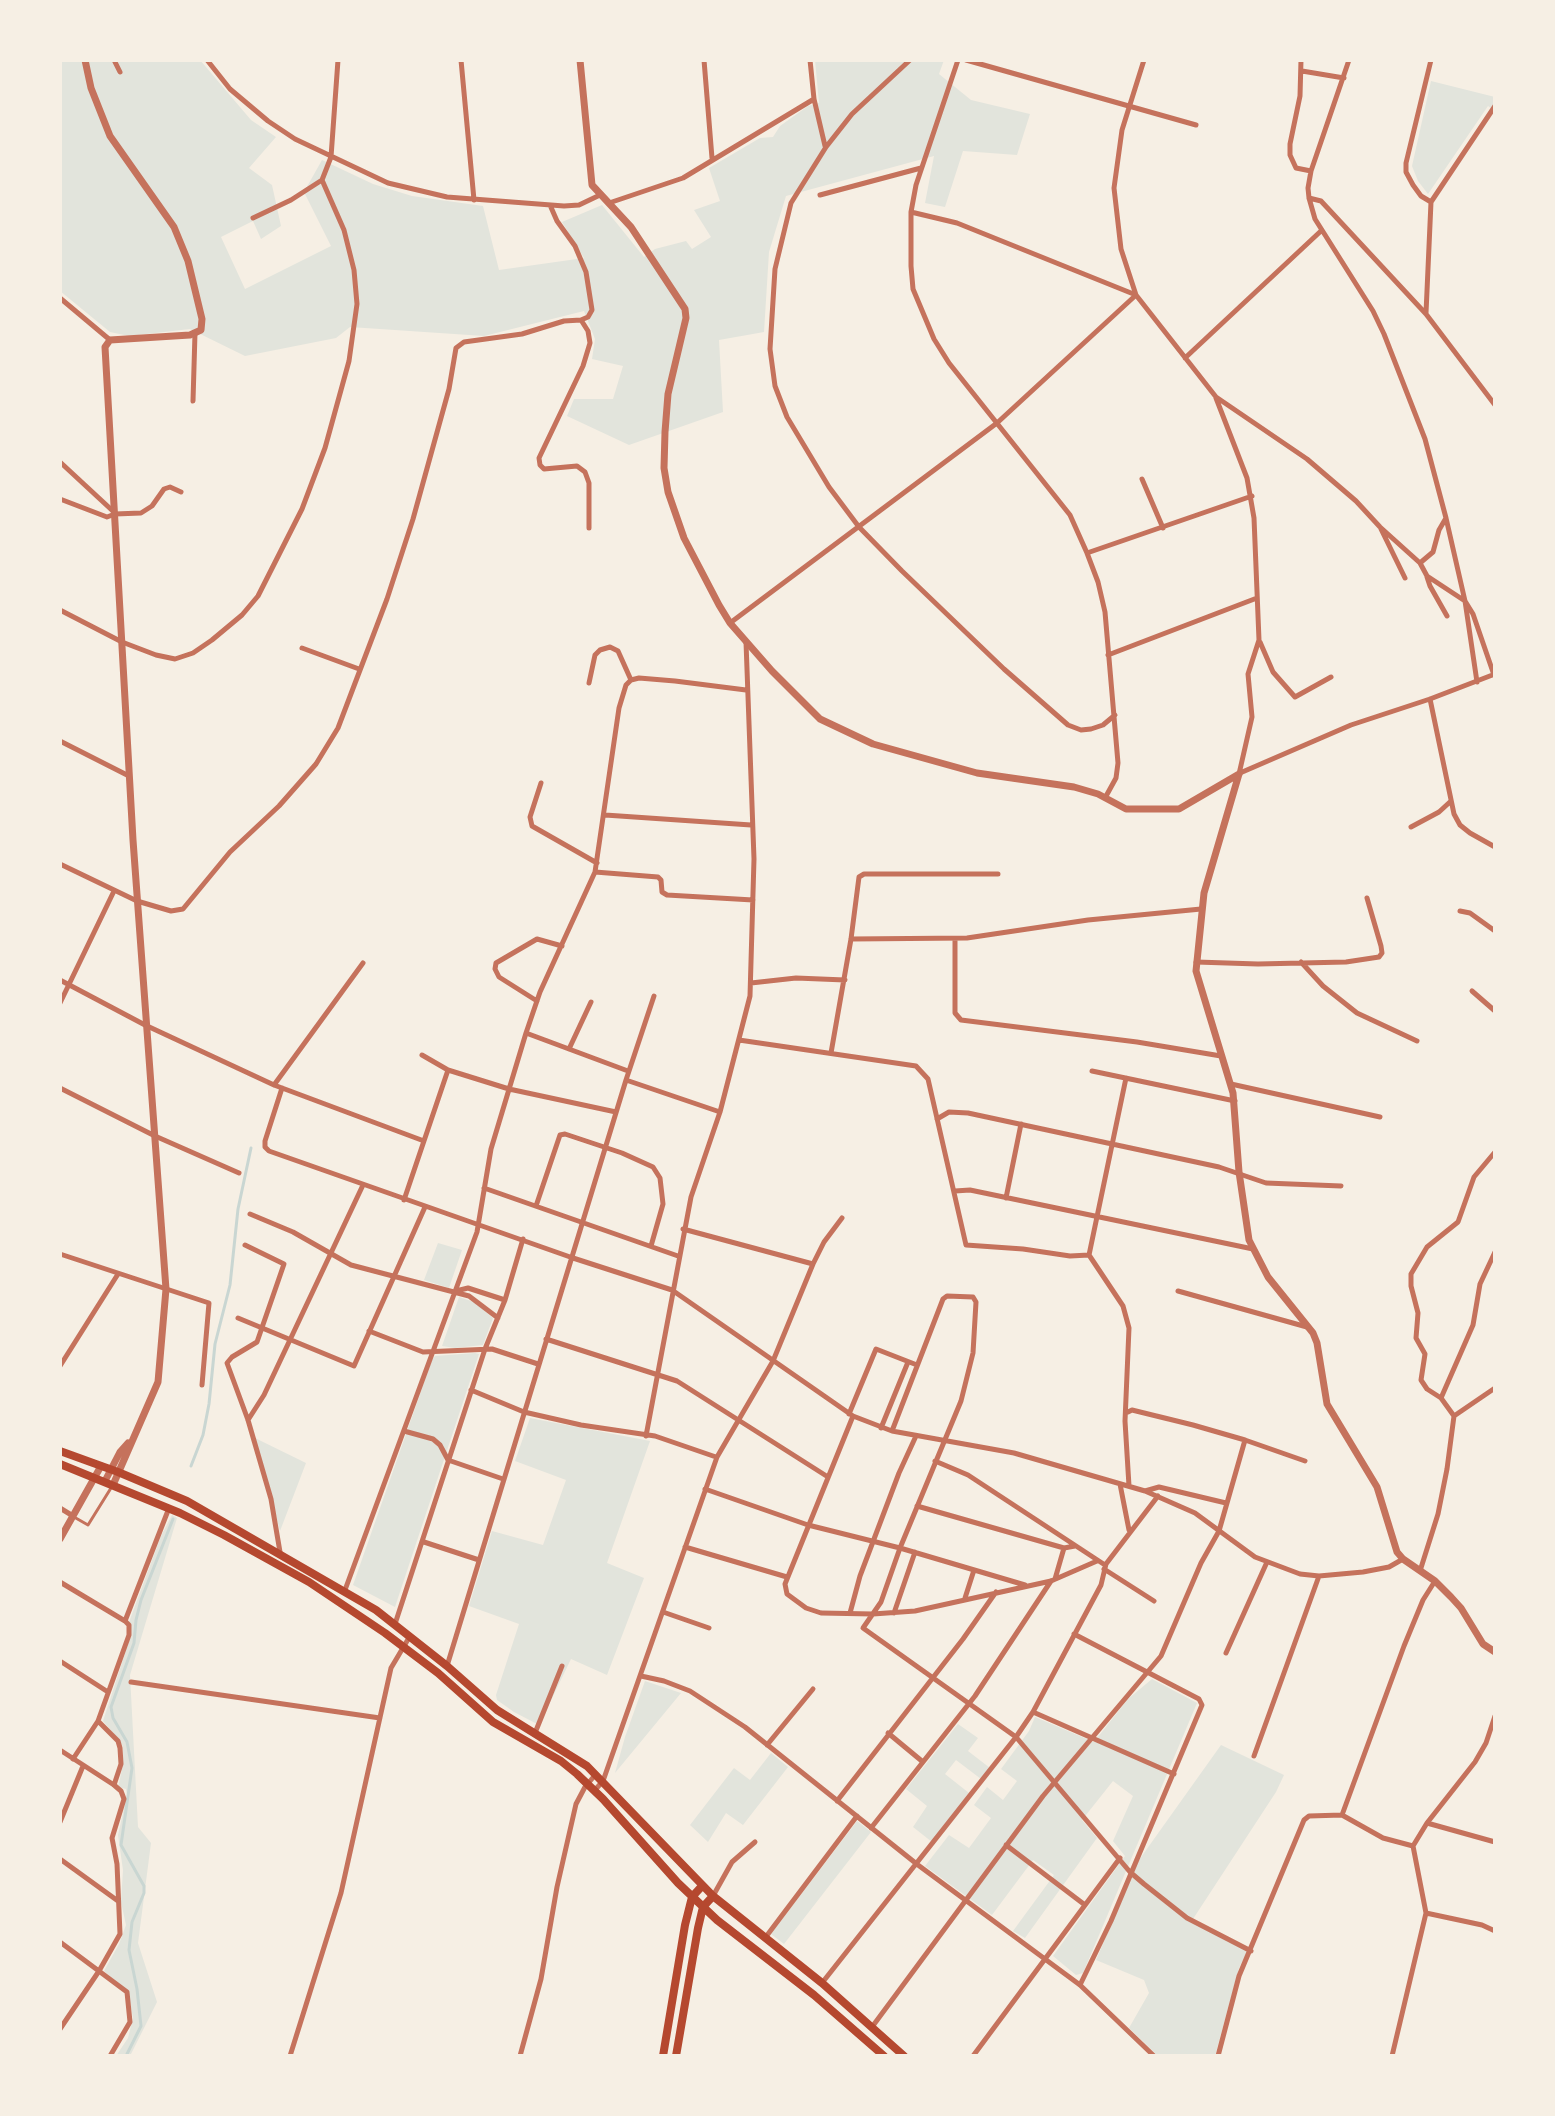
<!DOCTYPE html>
<style>
body{margin:0}
#map{position:relative;width:1555px;height:2116px;overflow:hidden;background:#f6efe4;font-family:"Sofia Sans Condensed",sans-serif}
canvas{display:block}
.frame{position:absolute;inset:0;border:62px solid #f6efe4;pointer-events:none}
</style>
<div id="map">
<canvas width="1555" height="2116"></canvas>
<div class="frame"></div>
</div>
<script>
const ctx = document.querySelector('canvas').getContext('2d');
ctx.lineJoin = 'round';
function fillPath(path, color) {
  ctx.fillStyle = color;
  ctx.fill(path, 'evenodd');
}
function poly(rows) {
  const path = new Path2D();
  for (const r of rows) {
    path.moveTo(r[0], r[1]);
    for (let i = 2; i < r.length; i += 2) path.lineTo(r[i], r[i + 1]);
  }
  return path;
}
function strokePath(path, color, width, dash) {
  ctx.strokeStyle = color;
  ctx.lineWidth = width;
  ctx.lineCap = dash ? 'butt' : 'round';
  ctx.setLineDash(dash || []);
  ctx.stroke(path);
}
fillPath(poly([
 [60,60,200,60,251,120,276,137,249,168,272,185,281,226,261,239,253,221,221,237,245,289,331,246,304,192,322,160,373,184,412,196,483,206,499,270,584,258,562,222,602,205,644,257,655,249,686,241,692,249,711,237,694,210,720,201,709,168,760,138,773,137,780,126,808,106,819,103,815,60,944,60,939,74,971,100,1030,114,1017,155,963,151,945,207,925,203,934,156,786,196,769,252,764,332,719,340,723,412,629,445,567,416,574,399,613,399,623,366,592,359,595,339,584,311,484,336,350,327,336,338,245,356,190,329,129,336,110,332,60,291],
 [1431,81,1495,97,1495,111,1488,106,1428,194,1418,181,1412,166],
 [438,1243,462,1250,449,1288,424,1280],
 [459,1297,474,1302,493,1318,483,1345,455,1348,442,1346],
 [475,1353,479,1354,395,1607,353,1585,432,1360,435,1356],
 [530,1418,650,1441,607,1563,644,1578,607,1675,571,1659,539,1725,514,1712,497,1700,496,1695,519,1624,469,1606,492,1531,543,1545,566,1480,515,1461],
 [255,1438,306,1463,280,1531,269,1488],
 [172,1515,177,1518,130,1675,138,1827,151,1843,138,1943,157,2002,130,2056,116,2056,128,2038,133,2018,128,1992,104,1971,119,1944,126,1925,121,1902,123,1870,118,1835,127,1795,126,1789,118,1787,123,1765,123,1747,120,1741,103,1721,131,1635,129,1622,161,1536],
 [1152,1679,1197,1703,1083,1973,1076,1975,1053,1956,1125,1856,1113,1841,1133,1796,1113,1781,1082,1820,1097,1838,1025,1938,1013,1931,1054,1875,1033,1860,992,1915,925,1866,949,1835,969,1848,991,1818,974,1805,987,1787,1003,1800,1017,1781,1001,1769,1029,1731,1035,1717,1094,1742,1128,1699],
 [645,1681,681,1693,615,1773,625,1737],
 [958,1724,978,1738,968,1751,990,1768,981,1779,956,1760,945,1774,969,1793,932,1842,913,1827,927,1806,906,1789],
 [1221,1745,1284,1775,1276,1792,1193,1919,1248,1950,1239,1968,1215,2056,1158,2056,1129,2028,1149,1993,1144,1980,1096,1960,1139,1860],
 [771,1753,788,1767,743,1825,726,1813,708,1842,690,1825,734,1768,750,1780],
 [857,1821,871,1832,784,1944,771,1934]
]), '#e2e4dc');
strokePath(poly([
 [191,1466,203,1435,209,1404,215,1344,230,1285,238,1209,251,1148],
 [126,2056,141,2026,137,1989,129,1950,132,1922,144,1893,144,1886,121,1845,132,1768,127,1742,113,1718,111,1707,134,1643,136,1620,141,1600,173,1519]
]), '#c9d6d2', 3);
strokePath(poly([
 [74,1517,88,1525,111,1488]
]), '#c5725c', 3);
strokePath(poly([
 [114,60,120,72],
 [207,60,230,89,268,121,295,139,388,183,447,197,564,206,579,205,600,195],
 [461,60,474,200],
 [704,60,712,158],
 [810,60,814,99,825,146],
 [910,60,852,114,826,147,791,203,775,269,770,349,775,386,787,417,829,487,859,527,902,571,1004,669,1068,725,1081,730,1091,729,1103,725,1115,715],
 [958,60,916,185,911,212,911,266,913,289,934,339,949,363,1070,515,1087,553,1098,582,1105,612,1118,763,1116,778,1105,798],
 [966,60,1196,125],
 [1144,60,1122,130,1114,188,1121,249,1136,295,1216,397,1307,459,1356,501,1380,527,1420,563,1427,576,1465,601,1477,682],
 [1301,60,1300,96,1290,144,1290,155,1296,168,1311,171],
 [1349,60,1311,171,1308,188,1309,198,1315,219,1373,311,1384,334,1425,439,1446,518,1439,530,1433,552,1420,563],
 [1431,60,1406,163,1406,172,1413,185,1421,196,1431,202],
 [1302,71,1344,78],
 [820,195,921,168],
 [1309,198,1321,201,1426,314,1495,405],
 [609,203,683,178,814,99],
 [253,218,291,200,322,180,331,157,338,60],
 [60,298,110,340],
 [1426,313,1431,202,1495,106],
 [581,320,588,331,590,343,583,366,539,458,540,465,544,469,577,466,585,472,589,483,589,528],
 [1185,358,1322,230],
 [1216,398,1247,478,1254,518,1259,640,1248,674,1252,717,1239,774],
 [193,401,195,333],
 [60,462,115,513],
 [1142,479,1163,528],
 [60,499,107,517,115,514,141,513,152,506,164,489,170,487,181,492],
 [1446,518,1465,601,1473,614,1494,675],
 [1381,529,1405,578],
 [1087,553,1252,496],
 [1427,577,1430,586,1447,616],
 [60,610,122,642,156,655,175,659,193,653,212,640,242,615,258,596,302,509,325,448,349,361,357,304,354,270,344,230,322,180],
 [730,623,997,423,1136,295,957,223,911,212],
 [1260,642,1273,672,1295,697,1331,677],
 [302,648,359,669],
 [1108,655,1257,598],
 [631,680,639,678,675,681,746,690],
 [589,683,595,655,600,650,610,647,618,651,631,680],
 [1430,699,1454,814,1460,825,1470,833,1495,847],
 [60,741,129,776],
 [1240,773,1351,725,1430,699,1495,674],
 [541,783,530,817,532,826,597,863],
 [605,815,751,825],
 [1411,827,1439,812,1451,801],
 [60,864,137,901,171,911,183,909,230,852,279,806,316,764,338,728,387,599,413,519,449,389,456,348,464,342,522,334,564,321,581,320,588,317,592,310,586,272,575,246,557,221,550,205],
 [595,872,658,877,661,880,662,892,667,895,753,900],
 [1460,911,1470,913,1495,931],
 [851,939,967,938,1088,920,1201,909],
 [955,939,955,1013,961,1020,1137,1042,1221,1056],
 [1196,962,1258,964,1346,962,1379,957,1382,953,1381,946,1367,898],
 [1301,962,1323,986,1357,1013,1417,1041],
 [60,980,145,1025,274,1085,424,1141],
 [751,983,796,978,845,980],
 [1472,991,1495,1011],
 [654,996,626,1080,720,1112],
 [537,1001,499,977,495,969,496,963,537,939,562,946],
 [60,1003,114,891],
 [526,1033,628,1071],
 [739,1040,916,1066,928,1079,966,1245,1023,1249,1070,1256,1089,1255],
 [569,1049,591,1002],
 [831,1053,851,939,859,877,864,874,998,874],
 [422,1055,448,1070,509,1089,616,1112],
 [1092,1071,1235,1101],
 [1231,1084,1380,1117],
 [274,1085,363,963],
 [60,1088,155,1136,239,1173],
 [282,1088,265,1141,265,1147,269,1151,573,1258,672,1290,853,1416,892,1431,1014,1453,1145,1491,1195,1513,1255,1557,1300,1574,1319,1576,1363,1572,1389,1567,1403,1559],
 [937,1119,949,1112,968,1113,1219,1167,1266,1183,1341,1186],
 [484,1188,678,1256],
 [955,1191,970,1190,1253,1249],
 [1006,1198,1021,1124],
 [404,1200,448,1070],
 [536,1206,560,1135,565,1134,622,1153,653,1167,660,1178,663,1204,651,1246],
 [250,1214,293,1232,351,1265,469,1296,498,1318],
 [683,1229,813,1264],
 [245,1245,284,1264,257,1342,232,1357,227,1363,248,1420,271,1499,280,1552],
 [60,1254,209,1303,202,1385],
 [1089,1255,1123,1306,1129,1328,1125,1421,1129,1486],
 [1089,1255,1126,1078],
 [456,1291,468,1288,505,1300],
 [1178,1291,1307,1327],
 [238,1318,354,1366,425,1207],
 [369,1331,423,1352,492,1349,538,1364],
 [546,1339,677,1381,828,1477],
 [60,1366,118,1274],
 [471,1390,524,1412,581,1425,655,1436,716,1457],
 [1441,1398,1427,1389,1421,1380,1425,1354,1416,1338,1418,1313,1411,1286,1411,1274,1427,1247,1458,1222,1474,1177,1495,1152],
 [1128,1412,1132,1410,1193,1425,1245,1440,1305,1461],
 [849,1414,876,1349,917,1365],
 [853,1416,785,1584,787,1594,806,1608,821,1613,873,1614,915,1611,1051,1581,1097,1561],
 [1454,1416,1495,1388],
 [248,1420,264,1395,363,1185],
 [881,1428,908,1362],
 [404,1431,433,1439,440,1445,448,1460,503,1479],
 [892,1431,943,1299,947,1296,973,1297,976,1302,973,1353,961,1401,900,1548,881,1602,863,1628,1016,1737,1130,1872,1144,1884,1187,1918,1251,1951],
 [646,1436,691,1197,720,1112,750,996,754,859,746,642],
 [935,1461,968,1475,1105,1565],
 [1120,1484,1129,1530],
 [705,1489,808,1525,900,1548,1025,1585],
 [1145,1491,1159,1487,1226,1503],
 [917,1506,1064,1548,1075,1546],
 [60,1508,73,1516],
 [424,1542,479,1560],
 [685,1547,787,1577],
 [1104,1569,1154,1601],
 [1420,1571,1438,1514,1447,1469,1454,1416,1441,1398,1473,1325,1480,1284,1495,1252],
 [1055,1579,1064,1548],
 [60,1582,125,1621],
 [345,1590,477,1232,491,1149,526,1033,540,992,595,872,619,708,626,685,631,680],
 [965,1598,974,1570],
 [663,1612,709,1628],
 [850,1613,860,1576,899,1473,916,1436],
 [894,1613,915,1552],
 [395,1624,485,1349,505,1300,523,1239],
 [1074,1634,1199,1699,1202,1705,1111,1921,1080,1985],
 [1226,1653,1267,1562],
 [60,1661,108,1692],
 [447,1666,626,1080],
 [641,1676,664,1681,690,1691,745,1727,918,1865,1080,1985,1154,2056],
 [131,1682,380,1718],
 [1033,1712,1174,1774],
 [98,1721,118,1741,120,1748,121,1764,114,1785],
 [535,1733,562,1666],
 [888,1733,923,1762],
 [767,1745,813,1689],
 [60,1750,114,1785,121,1791,124,1799,112,1838,117,1864,120,1934,99,1971,60,2029],
 [1254,1756,1319,1576],
 [73,1759,98,1721,129,1635,129,1625,125,1621,169,1508],
 [595,1790,603,1781,717,1457,773,1361,813,1264,824,1242,842,1218],
 [837,1801,963,1639,996,1592],
 [1342,1815,1404,1646,1423,1600,1435,1581],
 [1342,1815,1383,1838,1413,1846],
 [60,1822,83,1766],
 [1427,1823,1495,1842],
 [871,1828,975,1696,1051,1581],
 [1006,1845,1085,1905],
 [60,1859,118,1901],
 [713,1896,732,1862,755,1842],
 [1426,1913,1482,1925,1495,1931],
 [765,1938,857,1816],
 [60,1942,127,1992,130,2022,110,2056],
 [822,1983,1016,1737,1033,1712,1101,1585,1106,1564,1158,1496],
 [872,2027,1043,1796,1161,1656,1201,1563,1219,1531,1245,1440],
 [290,2056,341,1893,391,1668,410,1636],
 [520,2056,541,1979,557,1887,576,1804,585,1787,596,1774],
 [973,2056,1120,1858],
 [1218,2056,1239,1976,1304,1820,1309,1816,1342,1815],
 [1392,2056,1426,1913,1413,1846,1427,1823,1475,1762,1486,1743,1495,1716]
]), '#c5725c', 5);
strokePath(poly([
 [85,60,91,88,110,136,174,227,188,261,202,319,201,330,190,335,110,340,105,347,133,840,166,1289,158,1382,113,1485],
 [580,60,592,185,631,227,685,309,686,318,668,394,665,432,664,468,668,492,684,538,719,605,730,623,772,671,820,719,873,744,977,773,1074,787,1098,794,1126,809,1179,809,1239,774],
 [1239,774,1204,893,1196,971,1233,1093,1239,1172,1249,1240,1268,1277,1313,1333,1317,1343,1327,1404,1377,1487,1397,1552,1403,1559,1435,1581,1451,1597,1461,1608,1483,1644,1495,1652],
 [105,1481,120,1452,128,1443],
 [60,1539,101,1466]
]), '#c5725c', 7);
strokePath(poly([
 [60,1451,118,1472,187,1501,376,1610,447,1666,497,1710,587,1766,713,1896,822,1983,904,2056],
 [60,1464,180,1513,224,1535,309,1582,385,1633,438,1673,493,1722,561,1761,577,1774,603,1799,678,1883,717,1920,814,1995,884,2056],
 [663,2056,685,1925,692,1897,702,1886],
 [676,2056,698,1928,703,1907,713,1896]
]), '#b5482f', 8);
</script>
